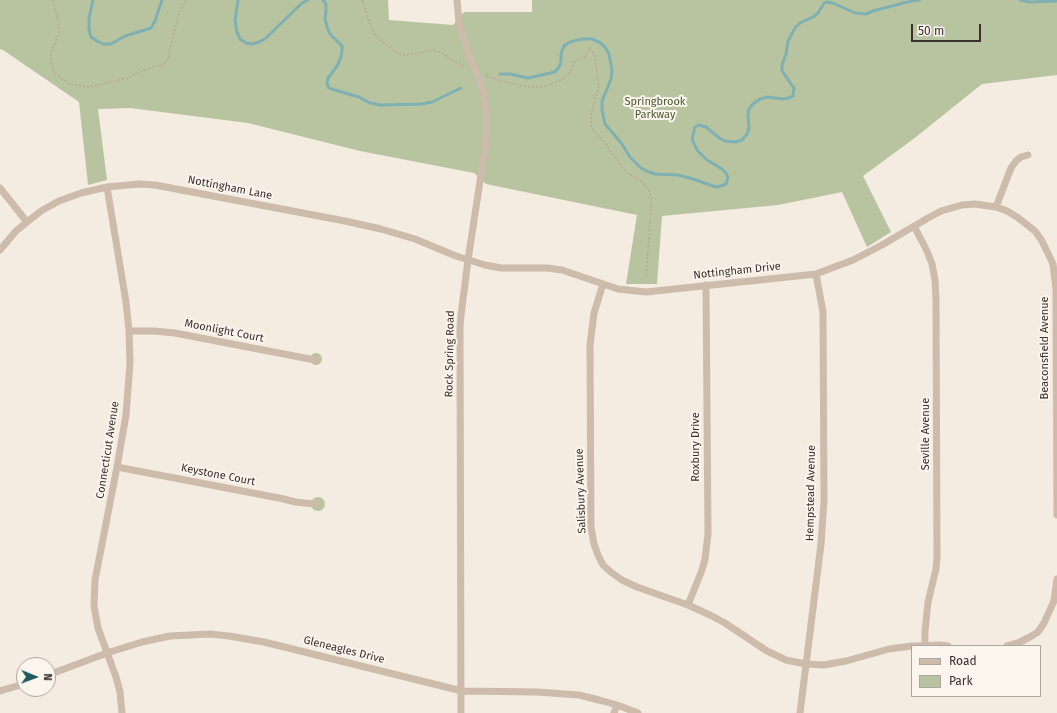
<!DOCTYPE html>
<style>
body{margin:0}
#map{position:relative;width:1057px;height:713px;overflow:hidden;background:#f4ebe1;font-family:"Fira Sans",sans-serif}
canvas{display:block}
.legend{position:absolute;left:911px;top:645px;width:130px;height:52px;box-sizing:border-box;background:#fbf5ee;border:1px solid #aea6a0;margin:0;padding:5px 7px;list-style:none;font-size:12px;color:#3b302b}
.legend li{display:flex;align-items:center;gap:8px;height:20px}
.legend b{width:20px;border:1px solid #aea6a0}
.north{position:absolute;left:16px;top:657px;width:40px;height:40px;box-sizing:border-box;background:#fbf5ee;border:1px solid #aea6a0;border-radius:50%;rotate:91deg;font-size:11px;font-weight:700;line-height:16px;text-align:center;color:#3b302b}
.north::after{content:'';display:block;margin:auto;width:14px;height:18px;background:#1f5a5e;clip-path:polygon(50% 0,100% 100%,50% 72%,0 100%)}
.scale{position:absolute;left:911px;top:24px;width:70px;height:18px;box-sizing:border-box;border:2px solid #3b302b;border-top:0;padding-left:5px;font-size:12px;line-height:14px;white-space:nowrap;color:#3b302b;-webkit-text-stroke:3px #fbf5ee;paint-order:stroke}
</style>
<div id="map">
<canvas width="1057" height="713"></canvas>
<ul class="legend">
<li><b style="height:5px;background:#cdbbac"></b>Road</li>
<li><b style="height:11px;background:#b8c4a0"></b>Park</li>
</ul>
<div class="north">N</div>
<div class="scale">50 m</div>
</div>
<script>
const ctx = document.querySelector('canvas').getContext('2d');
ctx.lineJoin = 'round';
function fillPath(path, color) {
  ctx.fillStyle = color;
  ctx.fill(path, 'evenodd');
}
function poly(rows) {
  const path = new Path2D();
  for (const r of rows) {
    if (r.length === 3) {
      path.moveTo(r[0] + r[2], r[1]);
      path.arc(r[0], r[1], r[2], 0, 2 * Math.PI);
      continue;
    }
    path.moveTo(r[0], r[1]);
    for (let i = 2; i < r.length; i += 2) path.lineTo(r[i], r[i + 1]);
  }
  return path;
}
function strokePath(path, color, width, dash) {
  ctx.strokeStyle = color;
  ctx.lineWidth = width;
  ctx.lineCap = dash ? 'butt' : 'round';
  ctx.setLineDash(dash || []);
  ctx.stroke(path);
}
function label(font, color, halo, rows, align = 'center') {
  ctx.font = font + ' "Fira Sans",sans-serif';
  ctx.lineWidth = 4;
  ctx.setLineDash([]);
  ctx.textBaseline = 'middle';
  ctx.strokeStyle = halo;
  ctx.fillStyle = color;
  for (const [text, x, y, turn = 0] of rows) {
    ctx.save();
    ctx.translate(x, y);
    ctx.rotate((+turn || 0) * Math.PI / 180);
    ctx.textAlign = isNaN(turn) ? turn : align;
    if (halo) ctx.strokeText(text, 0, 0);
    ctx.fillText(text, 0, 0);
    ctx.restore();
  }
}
fillPath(poly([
 [0,0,388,0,389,20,453,25,464,12,532,12,532,0,1057,0,1057,75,982,84,916,137,863,176,891,232,867,247,842,192,778,205,662,216,657,284,626,284,637,215,486,184,474,173,360,151,248,123,130,108,98,109,107,180,88,185,79,102,3,50,0,49],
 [316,359,6],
 [318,504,7]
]), '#b8c4a0');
strokePath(poly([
 [93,0,89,18,89,30,91,37,97,41,103,44,111,44,125,36,151,28,155,21,162,0],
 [238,0,235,20,237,32,240,39,246,43,252,44,259,42,266,38,302,3,308,0],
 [323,0,326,4,326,11,325,19,328,30,331,35,342,46,342,50,341,57,337,66,328,78,327,83,329,88,335,90,359,97,370,103,381,105,422,104,432,102,461,88],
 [1020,0,1030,2,1057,1],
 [500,74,510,74,528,78,555,72,559,67,561,62,561,54,564,46,570,42,582,39,592,39,599,42,605,47,609,54,612,70,611,79,602,101,602,110,605,124,622,144,630,157,641,168,649,172,655,174,678,175,693,179,713,186,718,187,726,184,728,178,726,173,722,169,707,160,697,150,692,139,695,127,699,125,706,127,719,138,725,141,735,142,742,140,747,134,749,128,748,115,749,109,753,104,760,99,767,97,783,99,789,98,793,96,794,88,782,71,782,65,786,54,788,41,795,28,800,23,813,17,818,13,824,3,827,2,833,3,855,13,866,14,873,11,911,1,919,0]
]), '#7fb0b2', 3);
strokePath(poly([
 [53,0,58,21,59,33,51,53,51,62,54,72,69,84,89,87,125,79,152,67,163,65,168,59,172,41,179,13,186,0],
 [362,0,373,32,379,39,394,51,403,55,414,54,433,50,442,53,457,63,464,66],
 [486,75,500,81,527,87,543,87,560,80,568,75,572,68,574,61,584,58,590,48,595,57,599,86,591,115,591,126,596,134,605,142,610,151,617,159,623,168,628,173,642,182,648,189,651,197,651,207,646,278]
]), '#b9a596', 1.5, [2, 2]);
strokePath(poly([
 [457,0,459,23,467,49,483,90,487,116,486,142,468,260,461,315,460,328,461,713],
 [107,187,126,302,129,331,130,363,126,415,117,467,95,580,94,606,98,628,116,677,120,692,122,713],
 [0,188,27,222],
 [996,207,1011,168,1016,161,1021,157,1028,155],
 [914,226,927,251,932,264,935,280,936,299,937,558,936,569,928,602,925,631,925,645],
 [0,250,16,231,27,222,41,211,59,201,81,193,107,187,139,184,155,185,345,221,381,229,415,239,456,256,485,265,501,268,547,268,562,270,618,289,646,292,816,274,853,260,882,245,928,218,941,211,962,205,975,204,996,207,1007,211,1017,217,1035,231,1042,241,1053,264,1056,289,1057,515],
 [603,284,594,313,590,345,591,527,594,544,598,555,603,565,612,573,622,580,637,587,688,605,710,615,725,623,767,651,786,660,806,664,824,665,846,661,889,649,912,646],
 [129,331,154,331,175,333,315,360],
 [117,467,284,499,295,502,315,504],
 [688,605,702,570,705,559,708,534,706,285],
 [915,646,940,645,948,646],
 [1007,646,1018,643,1030,637,1038,632,1044,623,1054,601,1057,579],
 [48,675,107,653,142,642,170,636,210,634,229,636,264,642,462,691,537,692,579,695,599,700,617,705,638,713],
 [0,691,24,684],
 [614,713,617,705],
 [800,713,821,544,824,501,823,312,816,274]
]), '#cdbbac', 7);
label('11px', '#4a5a2e', '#fbf5ee', [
 ["Springbrook",655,102],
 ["Parkway",655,115]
]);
label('11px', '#3b302b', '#fbf5ee', [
 ["Nottingham Lane",230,188,11],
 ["Nottingham Drive",737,271,-6],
 ["Moonlight Court",224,331,11],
 ["Beaconsfield Avenue",1045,348,-90],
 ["Rock Spring Road",450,354,-89],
 ["Seville Avenue",926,434,-90],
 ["Roxbury Drive",696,447,-90],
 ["Connecticut Avenue",108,450,-81],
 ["Keystone Court",218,475,11],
 ["Salisbury Avenue",581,491,-92],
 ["Hempstead Avenue",811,493,-89],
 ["Gleneagles Drive",344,650,14]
]);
</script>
